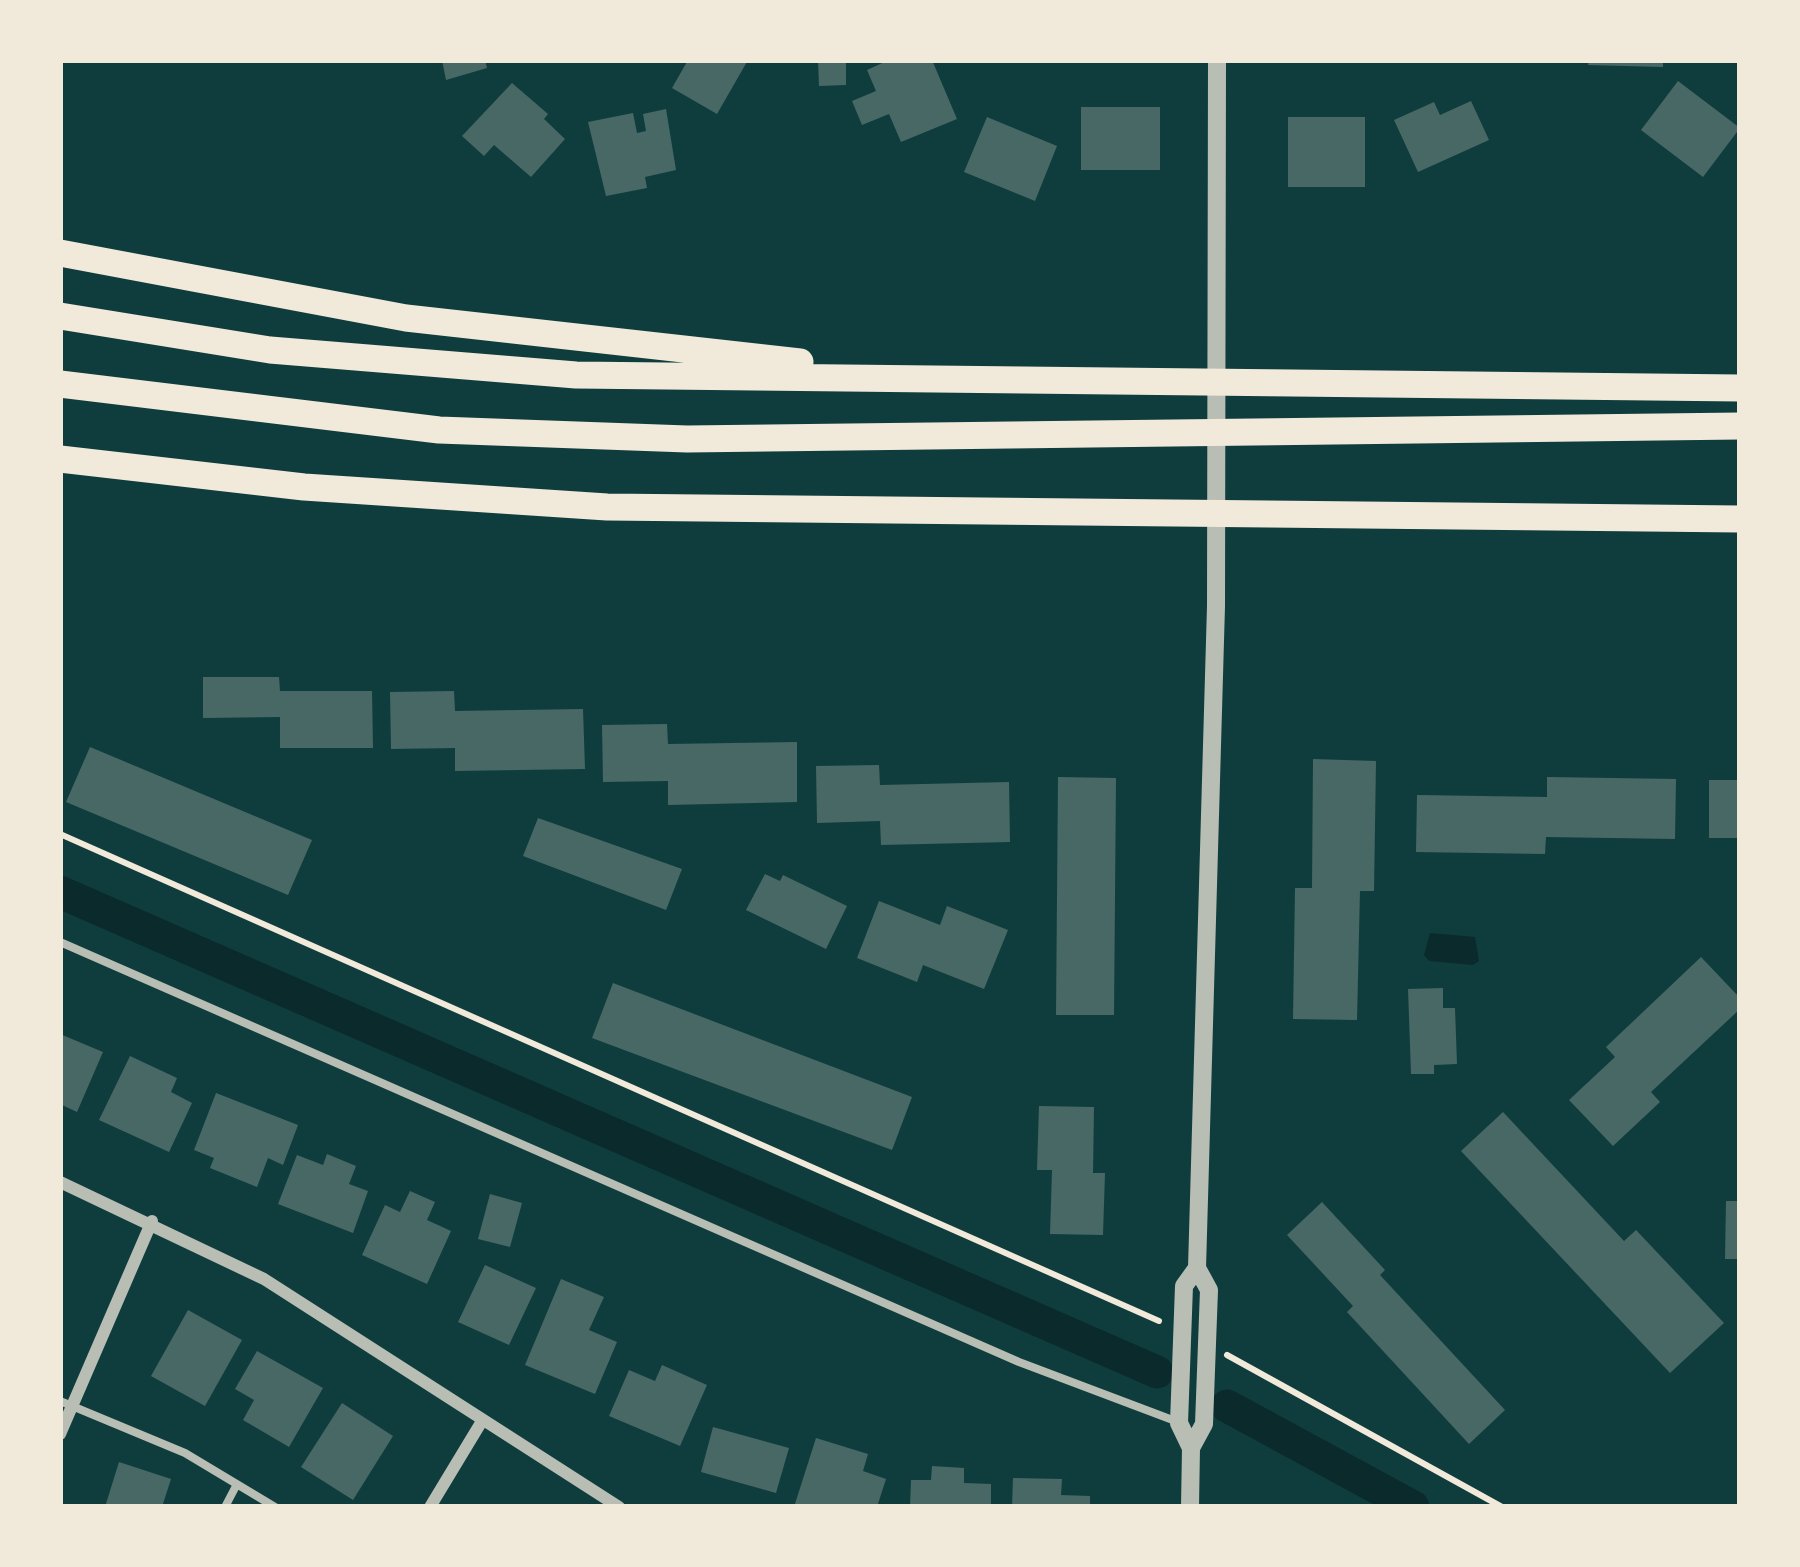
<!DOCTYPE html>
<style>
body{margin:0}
#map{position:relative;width:1800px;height:1567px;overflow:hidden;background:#0f3d3e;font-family:Lato,sans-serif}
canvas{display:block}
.frame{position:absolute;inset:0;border:63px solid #f1e9da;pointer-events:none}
</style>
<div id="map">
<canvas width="1800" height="1567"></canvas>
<div class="frame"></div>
</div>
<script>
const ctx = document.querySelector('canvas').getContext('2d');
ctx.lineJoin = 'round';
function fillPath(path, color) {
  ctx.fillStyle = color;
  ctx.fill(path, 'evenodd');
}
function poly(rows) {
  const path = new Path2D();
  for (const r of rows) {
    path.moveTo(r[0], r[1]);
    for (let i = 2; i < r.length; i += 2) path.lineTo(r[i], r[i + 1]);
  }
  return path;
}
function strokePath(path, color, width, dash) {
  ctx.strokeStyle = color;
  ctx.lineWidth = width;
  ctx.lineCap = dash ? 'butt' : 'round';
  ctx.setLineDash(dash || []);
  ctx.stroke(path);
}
fillPath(poly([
 [1430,933,1475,937,1479,961,1473,965,1429,961,1424,955]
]), '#0a2a2b');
strokePath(poly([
 [60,892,1157,1372],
 [1227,1406,1413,1507]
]), '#0a2a2b', 33);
fillPath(poly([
 [442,60,485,60,487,68,446,80],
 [688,60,748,60,717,114,672,88],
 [818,60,846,60,846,85,819,86],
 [889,60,932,60,957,119,901,142,889,114,862,125,852,101,876,91,867,70],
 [1589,60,1663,60,1663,67,1588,65],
 [1678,81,1740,128,1703,177,1641,130],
 [512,83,548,114,544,119,565,139,531,177,494,145,484,156,462,136],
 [1471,101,1489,140,1418,172,1394,120,1434,102,1440,115],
 [1081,107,1160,107,1160,170,1081,170],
 [666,109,676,170,645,177,647,188,606,196,588,122,633,113,637,133,646,131,643,114],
 [987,117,1057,146,1035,201,964,172],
 [1288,117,1365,117,1365,187,1288,187],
 [203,677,279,677,280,691,372,691,373,748,280,748,280,717,203,718],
 [454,691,455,711,583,709,585,769,455,771,455,748,391,749,390,692],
 [667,724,668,744,797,742,797,802,668,805,668,781,603,782,602,725],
 [90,747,312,840,288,895,66,802],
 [1313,759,1376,761,1374,891,1360,891,1357,1020,1293,1019,1295,888,1312,888],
 [879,765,880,785,1009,782,1010,842,881,845,880,821,817,823,816,766],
 [1058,777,1116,778,1114,1015,1056,1015],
 [1547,777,1676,779,1675,839,1546,837,1545,854,1416,852,1417,795,1547,797],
 [1709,780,1740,780,1740,838,1709,838],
 [538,818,682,869,666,910,523,856],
 [765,874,780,881,783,875,847,906,826,949,746,910],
 [879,901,940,925,947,906,1008,930,984,989,923,965,917,982,857,958],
 [1701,957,1740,998,1740,1009,1651,1092,1660,1102,1613,1146,1569,1100,1615,1057,1606,1047],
 [613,983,912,1097,892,1150,592,1038],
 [1443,988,1443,1008,1455,1008,1457,1064,1434,1065,1434,1074,1411,1074,1408,989],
 [60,1034,103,1052,77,1112,60,1104],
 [130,1056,177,1078,171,1092,192,1103,169,1152,99,1120],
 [216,1093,298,1125,283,1165,268,1158,257,1187,210,1168,214,1158,194,1150],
 [1039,1106,1094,1107,1093,1173,1105,1173,1103,1235,1050,1234,1052,1170,1037,1170],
 [1503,1112,1624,1241,1636,1230,1724,1323,1670,1373,1461,1151],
 [327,1154,356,1166,349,1184,368,1191,353,1233,278,1204,297,1155,323,1165],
 [410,1191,435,1202,427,1220,451,1231,427,1284,362,1255,385,1205,400,1212],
 [490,1194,522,1203,510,1247,478,1239],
 [1726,1201,1740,1201,1740,1259,1725,1259],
 [1322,1202,1385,1270,1380,1275,1505,1410,1469,1444,1347,1312,1353,1306,1287,1235],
 [485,1265,536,1288,509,1345,458,1322],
 [561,1279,604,1297,589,1330,617,1342,595,1394,525,1365],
 [188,1310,242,1340,205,1406,151,1376],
 [257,1351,323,1388,289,1447,243,1420,254,1400,235,1389],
 [662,1365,707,1385,680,1446,609,1416,629,1370,655,1381],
 [342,1403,393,1436,353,1500,301,1467],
 [713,1427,789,1448,776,1493,701,1472],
 [816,1438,868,1454,863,1471,886,1479,877,1507,794,1507],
 [119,1462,171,1479,162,1507,105,1507],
 [932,1466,964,1468,964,1483,991,1484,991,1507,910,1507,911,1480,931,1480],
 [1013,1478,1062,1479,1061,1495,1090,1496,1090,1507,1012,1507]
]), '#486865');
strokePath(poly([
 [60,834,1159,1321],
 [1227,1355,1502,1507]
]), '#f1e9da', 6);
strokePath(poly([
 [60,942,1019,1362,1178,1422],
 [60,1401,185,1453,275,1507],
 [225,1507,237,1484]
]), '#b8beb3', 8);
strokePath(poly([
 [60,1182,264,1279,619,1507],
 [60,1434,152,1221],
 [430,1507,482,1421]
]), '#b8beb3', 12);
strokePath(poly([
 [1191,1448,1204,1424,1209,1290,1197,1268,1216,606,1217,60],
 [1190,1507,1191,1448,1179,1423,1184,1286,1197,1268]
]), '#b8beb3', 18);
strokePath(poly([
 [60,253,406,318,800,362],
 [60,316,270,350,576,375,1740,388],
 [60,384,439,430,687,439,1740,426],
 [60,459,304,487,607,507,1740,519]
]), '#f1e9da', 27);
</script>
